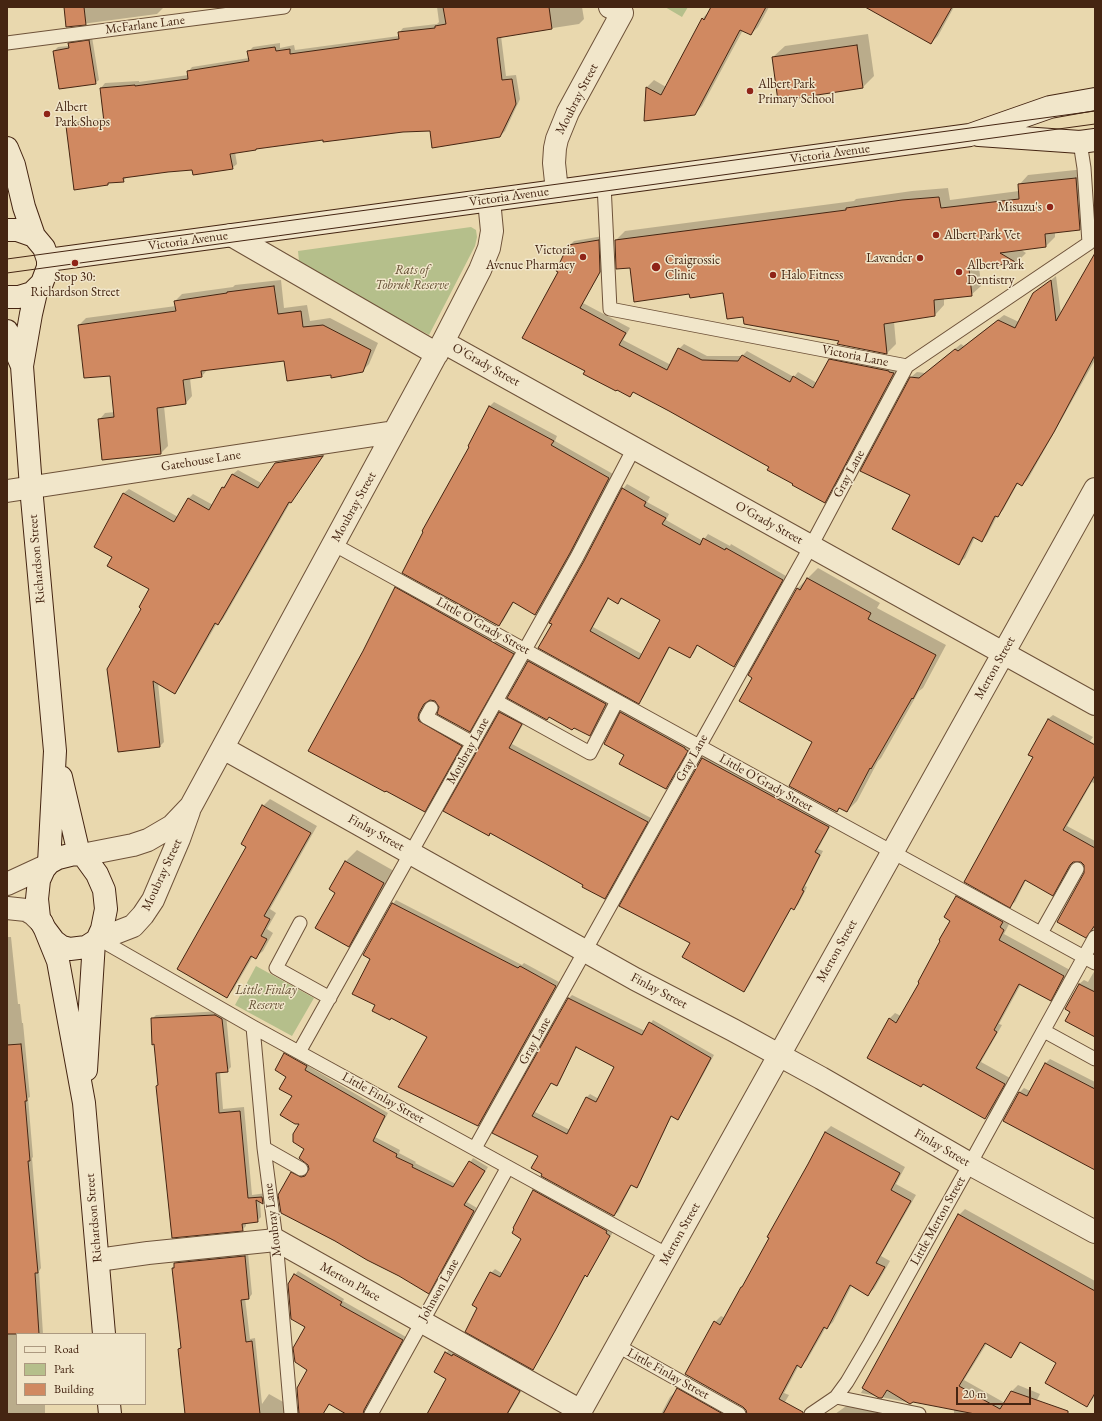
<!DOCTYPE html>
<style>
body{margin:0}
#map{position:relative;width:1102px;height:1421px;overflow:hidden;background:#e9d8ae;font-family:"EB Garamond",serif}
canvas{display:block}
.frame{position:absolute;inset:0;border:8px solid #452512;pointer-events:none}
.legend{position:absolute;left:16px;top:1333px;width:130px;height:72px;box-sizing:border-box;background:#f1e6ca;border:1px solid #ac9980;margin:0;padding:5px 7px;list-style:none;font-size:12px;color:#452512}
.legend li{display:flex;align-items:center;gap:8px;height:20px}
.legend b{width:20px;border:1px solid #ac9980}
.scale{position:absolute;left:956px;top:1387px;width:75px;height:18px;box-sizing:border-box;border:2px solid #452512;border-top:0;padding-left:5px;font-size:12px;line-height:14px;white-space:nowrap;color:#452512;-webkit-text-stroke:3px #f1e6ca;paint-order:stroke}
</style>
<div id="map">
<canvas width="1102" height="1421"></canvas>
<div class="frame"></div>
<ul class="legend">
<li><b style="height:5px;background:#f1e6ca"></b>Road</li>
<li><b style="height:11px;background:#b5bf8b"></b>Park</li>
<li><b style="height:11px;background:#d08961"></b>Building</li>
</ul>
<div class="scale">20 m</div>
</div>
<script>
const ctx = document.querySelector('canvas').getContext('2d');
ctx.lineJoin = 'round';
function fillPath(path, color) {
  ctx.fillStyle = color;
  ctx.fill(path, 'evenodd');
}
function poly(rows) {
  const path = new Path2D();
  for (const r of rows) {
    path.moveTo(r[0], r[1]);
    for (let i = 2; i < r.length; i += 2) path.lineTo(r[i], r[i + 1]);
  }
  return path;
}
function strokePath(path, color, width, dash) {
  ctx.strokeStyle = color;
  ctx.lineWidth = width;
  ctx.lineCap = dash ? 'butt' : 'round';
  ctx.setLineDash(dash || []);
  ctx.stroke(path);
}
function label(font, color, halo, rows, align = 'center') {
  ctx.font = font + ' "EB Garamond",serif';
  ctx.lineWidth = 3;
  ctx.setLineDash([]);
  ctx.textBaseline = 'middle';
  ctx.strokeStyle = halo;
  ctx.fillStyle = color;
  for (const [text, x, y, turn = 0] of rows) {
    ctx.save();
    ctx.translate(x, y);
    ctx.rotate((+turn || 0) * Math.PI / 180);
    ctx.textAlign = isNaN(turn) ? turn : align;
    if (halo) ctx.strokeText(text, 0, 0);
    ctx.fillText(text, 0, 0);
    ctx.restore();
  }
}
fillPath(poly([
 [665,7,688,7,682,17],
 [471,227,476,230,477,237,475,246,429,335,310,270,299,261,298,251],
 [256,966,314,998,292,1036,235,1005]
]), '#b5bf8b');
fillPath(poly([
 [65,7,163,7,163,8,157,14,67,26],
 [437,7,535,7,535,9,552,7,582,7,584,19,579,24,501,36,506,76,516,75,520,99,505,131,500,136,431,130,403,131,323,139,258,147,235,152,237,164,232,168,193,169,127,177,123,181,110,182,107,184,67,127,71,122,105,118,101,88,105,83,139,81,139,82,188,75,188,72,192,67,249,58,248,52,253,47,280,43,280,48,294,45,295,50,399,36,399,33,403,28,437,24,439,22],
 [713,7,769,7,758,27,751,34,743,30,702,106,695,114,645,120,647,87,654,80,666,87,702,19],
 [867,7,954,7,938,36,931,43],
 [868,34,874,76,863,87,773,57,785,46],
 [92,37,99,80,95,83,54,51,58,47,69,46,69,43,73,40],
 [1085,169,1089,219,1080,229,1055,232,1055,237,1046,246,1020,249,1026,253,1017,262,979,266,981,286,971,295,944,298,944,305,935,315,894,322,896,344,887,353,840,340,744,316,724,291,690,293,630,267,616,240,625,231,854,201,856,199,912,191,948,188,950,200,1019,191,1019,185,1028,175],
 [603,236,604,266,583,303,630,328,623,340,671,365,679,349,684,344,707,356,742,356,747,351,794,377,798,372,817,383,829,360,834,355,898,369,829,498,825,502,770,467,634,391,630,395,586,371,559,272,569,246,574,241],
 [1095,255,1095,360,1028,479,1022,485,1018,483,1003,510,997,516,987,535,982,541,975,537,965,558,959,563,911,495,911,377,917,372,925,373,961,344,964,346,1004,315,1019,322,1034,294,1056,276,1061,314],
 [281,280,284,308,307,305,310,321,330,318,378,343,369,364,362,371,332,373,285,360,208,369,202,376,190,378,192,396,186,403,164,406,168,446,161,453,99,420,105,413,115,412,111,374,79,325,86,318,176,306,175,301,182,294,233,287,235,285],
 [494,402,557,436,555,441,613,474,574,548,539,609,535,614,514,602,503,621,499,625,470,446,490,406],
 [326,452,295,497,290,503,223,619,218,624,217,623,179,688,174,693,158,683,164,742,160,746,143,608,150,589,113,557,95,546,124,493,129,489,178,517,188,499,193,494,213,505,223,487,228,483,233,474,238,470,263,484,276,463,281,458],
 [627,484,650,497,647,502,669,514,666,520,703,541,708,534,730,546,731,544,786,576,738,662,734,666,698,644,694,653,690,657,670,647,643,698,638,702,540,648,623,489],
 [609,598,618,603,623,598,661,620,642,654,593,627],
 [818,568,880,603,877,608,946,645,923,688,919,691,881,758,878,761,857,801,847,811,840,808,837,811,813,741,797,589],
 [402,582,519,648,475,725,469,731,440,707,436,700,430,699,428,701,424,707,467,740,430,805,424,811,364,651,396,588],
 [532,658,609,700,593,731,590,735,528,662],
 [504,709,525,721,512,744,651,818,608,894,605,898,584,885,491,833,489,835,445,811,500,713],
 [625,709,690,747,669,784,666,788,625,754,605,743,621,712],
 [1053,715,1093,737,1090,741,1095,744,1095,784,1092,782,1067,826,1095,841,1095,928,1092,929,1084,864,1077,860,1074,861,1057,890,1052,895,1026,880,1015,902,1010,906,1034,757,1048,719],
 [706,755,832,823,818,849,823,851,805,886,807,887,798,905,794,908,792,907,748,987,744,990,691,942,702,759],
 [270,799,317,826,270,909,276,913,267,929,273,933,263,951,256,957,253,956,233,990,226,996,247,847,263,806],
 [357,850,394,871,360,934,349,946,336,892,330,889,346,861],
 [963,891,1008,915,1005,921,1009,924,1004,934,1070,970,1056,994,1050,1000,1021,984,999,1024,1002,1025,981,1062,1010,1078,991,1112,985,1118,889,1019,895,1013,901,1016,920,982,951,920,957,897],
 [396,900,522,965,524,963,559,982,482,1121,478,1125,429,1037,376,1005,371,958,393,904],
 [7,937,11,937,18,1004,20,1004,22,1023,23,1023,30,1097,28,1098,33,1157,32,1158,41,1268,39,1271,43,1334,17,1334,17,1404,45,1404,45,1414,7,1414],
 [1095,970,1095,1037,1072,1012,1066,1008,1079,984,1084,980,1088,982],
 [572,995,645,1031,653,1020,714,1055,681,1115,677,1118,672,1115,640,1183,637,1187,632,1184,618,1212,614,1215,539,1155,494,1133,569,998],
 [577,1046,615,1066,599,1099,590,1094,586,1098,570,1130,535,1112,552,1082,556,1085,560,1081],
 [220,1011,226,1014,231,1067,227,1071,220,1072,223,1109,244,1107,252,1195,266,1193,267,1199,263,1203,260,1201,261,1217,257,1221,246,1223,246,1226,242,1230,157,1086,159,1084,152,1019,156,1015],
 [289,1050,310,1062,308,1066,388,1113,375,1137,400,1150,399,1153,416,1162,415,1163,456,1184,473,1158,488,1167,467,1202,477,1208,432,1289,428,1292,292,1173,295,1169,306,1174,308,1173,310,1169,301,1123,287,1076,285,1054],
 [1050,1059,1095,1082,1095,1169,1004,1121,1020,1092,1024,1088,1030,1091,1046,1063],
 [831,1126,905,1167,896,1184,916,1195,881,1256,890,1261,874,1289,868,1294,852,1285,833,1322,827,1328,826,1327,807,1360,801,1366,799,1365,784,1393,789,1395,778,1414,748,1414,744,1406,715,1322,721,1316,725,1318,745,1284,825,1132],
 [537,1187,613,1232,590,1272,587,1275,586,1275,536,1365,532,1368,479,1308,491,1273,495,1269,503,1274,522,1238,534,1191],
 [965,1209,1095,1281,1095,1396,1087,1406,1058,1363,1022,1341,1016,1351,1011,1357,987,1343,964,1380,1005,1403,1012,1391,1018,1385,1040,1394,1030,1414,954,1414,954,1409,913,1401,911,1403,861,1393,959,1215],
 [248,1253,252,1294,249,1298,245,1298,250,1339,255,1338,262,1404,269,1394,285,1403,288,1414,186,1414,179,1349,181,1347,173,1268,175,1266,175,1263,179,1260],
 [298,1271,344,1299,343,1301,406,1337,367,1406,366,1414,348,1414,330,1404,323,1414,300,1414,309,1369,307,1327,295,1275],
 [450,1349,523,1388,508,1414,428,1414,448,1378,446,1353],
 [684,1383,738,1414,661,1414,670,1397],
 [852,1402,907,1414,835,1414]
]), '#0003');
const building = poly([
 [64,7,84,7,86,25,66,27,64,7],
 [443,7,549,7,552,29,497,38,502,80,512,79,516,104,500,137,432,148,430,131,403,132,323,142,323,140,256,149,256,150,230,154,233,169,193,175,192,170,168,172,123,178,124,182,108,183,108,185,74,190,66,126,104,122,100,88,135,85,135,86,188,79,187,71,249,61,247,51,275,47,276,51,290,49,290,54,399,39,398,32,435,28,435,26,446,24,443,7],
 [711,7,766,7,751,35,740,30,695,115,644,121,646,87,661,95,702,18,704,20,711,7],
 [865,7,952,7,931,44,865,7],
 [89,40,96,84,59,89,53,51,69,48,68,43,89,40],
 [857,45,863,88,778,101,772,57,857,45],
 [1076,178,1080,230,1045,234,1046,247,1000,253,1017,263,969,268,972,296,934,300,935,316,884,324,887,354,837,344,839,341,744,324,743,317,727,319,723,293,690,298,689,294,634,302,630,268,616,269,615,240,846,210,846,208,902,200,939,197,941,208,1019,199,1018,184,1076,178],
 [599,240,600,272,580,308,626,333,619,345,667,370,678,348,702,360,738,361,742,355,790,382,793,376,813,388,829,359,889,371,889,372,894,373,825,503,792,485,793,484,767,470,769,467,669,411,633,392,630,397,617,390,616,391,583,374,585,371,522,338,558,272,556,271,568,245,599,240],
 [1095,253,1095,355,1054,432,1022,486,1017,483,998,517,995,516,982,542,973,537,959,565,892,529,910,495,860,471,910,377,919,378,955,349,958,351,998,320,1015,328,1033,293,1051,280,1056,321,1095,253],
 [274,286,278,314,301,311,303,327,323,325,371,350,363,372,331,378,331,375,287,381,284,361,201,371,202,377,183,380,186,404,157,408,161,454,102,460,98,419,114,417,110,376,84,378,78,325,176,311,174,301,227,293,227,292,274,286],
 [489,406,554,441,551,445,609,478,570,553,535,615,513,602,499,626,402,573,423,532,422,531,469,447,468,446,489,406],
 [323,456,291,503,289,502,218,625,215,623,175,694,153,681,160,747,118,752,107,669,141,609,139,607,149,589,107,566,112,557,94,547,123,493,174,522,188,498,209,510,222,487,224,488,232,474,258,488,275,463,323,456],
 [622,488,646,502,644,506,666,518,662,524,700,545,703,538,725,550,726,548,783,580,734,667,697,645,690,658,669,647,639,704,538,648,552,624,549,623,584,561,622,488],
 [608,598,618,604,621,598,660,620,639,659,590,631,608,598],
 [807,578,871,613,868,619,936,655,913,699,912,698,871,769,870,768,847,812,839,808,837,812,789,786,812,742,739,701,752,678,748,675,797,588,800,590,807,578],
 [395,587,514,654,470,732,437,714,439,707,435,701,430,700,424,704,419,713,418,718,419,721,462,746,425,812,386,791,385,792,308,751,363,651,395,587],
 [528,661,606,704,590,736,574,728,572,730,549,717,547,720,507,698,528,661],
 [499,712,522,724,509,748,648,822,605,899,582,887,583,885,546,864,490,833,489,836,443,811,499,712],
 [620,712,685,748,685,749,688,751,666,789,619,764,624,755,604,744,620,712],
 [1048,719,1095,745,1095,775,1063,830,1095,848,1095,925,1086,938,1057,922,1084,873,1084,865,1081,862,1073,862,1070,865,1053,896,1025,880,1010,908,964,882,1033,757,1028,755,1048,719],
 [702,758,829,827,815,852,820,855,802,890,804,891,794,910,791,908,744,992,682,957,690,943,619,906,702,758],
 [262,805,311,833,264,916,270,919,261,936,267,939,256,959,251,956,227,998,177,969,246,847,241,844,262,805],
 [345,861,384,883,349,947,315,928,335,893,329,889,345,861],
 [956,896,1003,922,1000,927,1004,930,999,940,1064,976,1051,1001,1019,984,994,1030,997,1032,976,1068,1005,1084,985,1119,923,1084,921,1087,867,1058,889,1018,896,1023,919,983,918,982,940,941,939,940,950,921,944,917,956,896],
 [392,903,518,968,520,966,556,986,478,1126,398,1087,427,1037,391,1018,390,1020,372,1011,375,1005,352,994,370,959,363,955,392,903],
 [1079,984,1095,992,1095,1037,1065,1021,1070,1012,1065,1009,1079,984],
 [568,998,642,1035,649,1022,711,1058,678,1120,671,1116,637,1188,631,1185,614,1216,541,1176,542,1174,531,1168,538,1156,492,1133,568,998],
 [576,1047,614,1067,596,1102,586,1097,567,1134,532,1116,551,1083,557,1086,576,1047],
 [215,1015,222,1019,228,1072,216,1073,219,1113,240,1111,248,1198,262,1197,263,1204,256,1200,258,1222,242,1224,243,1231,172,1238,156,1086,158,1085,154,1044,152,1045,151,1018,215,1015],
 [21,1044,27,1101,25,1101,30,1161,28,1161,38,1273,35,1273,39,1334,7,1334,7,1045,21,1044],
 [284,1053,307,1066,305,1070,385,1116,373,1141,397,1154,396,1157,413,1165,412,1167,453,1187,469,1161,485,1171,464,1205,474,1211,429,1294,399,1276,367,1260,335,1241,281,1213,278,1195,291,1172,301,1177,305,1176,309,1169,308,1165,299,1158,304,1149,293,1142,293,1134,299,1124,295,1124,280,1115,292,1096,279,1089,286,1077,275,1070,284,1053],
 [1045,1063,1095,1089,1095,1170,1003,1121,1019,1092,1027,1096,1045,1063],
 [825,1132,900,1173,891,1190,911,1201,876,1263,885,1267,868,1296,850,1285,827,1329,824,1327,801,1368,797,1365,779,1399,803,1412,803,1414,747,1414,746,1410,743,1407,685,1374,714,1321,720,1325,741,1287,742,1287,769,1238,767,1237,808,1164,825,1132],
 [533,1190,607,1231,606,1233,610,1236,587,1277,585,1275,555,1331,533,1370,465,1332,477,1308,472,1305,490,1272,500,1277,521,1239,512,1233,514,1229,513,1228,533,1190],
 [958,1214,1095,1291,1095,1393,1087,1407,1045,1383,1056,1363,1020,1342,1011,1358,985,1343,959,1386,1000,1409,1011,1391,1068,1411,1068,1414,975,1414,913,1402,910,1404,887,1390,882,1398,879,1398,862,1388,958,1214],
 [245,1256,249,1299,241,1300,246,1342,252,1341,260,1414,185,1414,178,1349,181,1348,172,1268,174,1268,174,1263,245,1256],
 [294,1274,342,1302,340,1305,403,1340,364,1410,363,1414,346,1414,329,1404,323,1414,299,1414,297,1388,307,1370,295,1362,293,1348,305,1327,291,1319,288,1284,294,1274],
 [445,1352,452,1356,453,1354,520,1391,507,1414,427,1414,446,1379,434,1372,445,1352],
 [677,1388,723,1414,663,1414,677,1388]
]);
fillPath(building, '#d08961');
strokePath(building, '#452512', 1);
const lane = poly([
 [7,43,284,7],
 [1080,142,1084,168,1089,243],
 [604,184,610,309,907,366,1089,243],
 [333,544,699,746,1095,963],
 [496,701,590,753,617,701],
 [431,708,426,717,473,743],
 [300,923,276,968,330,998],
 [1041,933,1077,869],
 [99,939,253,1027,668,1255],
 [253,1027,264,1148,276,1240,291,1414],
 [1044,1031,1095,1059],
 [299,1052,577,557,634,448],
 [264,1148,301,1169],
 [475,1148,811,546,907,366],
 [618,1346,739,1414],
 [836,1397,847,1382,870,1343,970,1164,1095,937],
 [371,1414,508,1167],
 [811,1414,836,1397,919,1414]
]);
const street = poly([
 [557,191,554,163,555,148,557,139,568,112,622,13,610,7],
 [231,235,437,354],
 [443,342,1095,704],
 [7,491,394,432],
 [223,748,635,979,733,1030,821,1078,970,1164,1095,1232],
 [82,855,133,845,148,840,172,826,191,806,443,342,480,270,489,248,492,231,489,200],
 [7,884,46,866],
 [7,908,26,910,33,914,42,923],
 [97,940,133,926,143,915,153,900,179,839,189,811],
 [98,1260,148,1253,276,1240,581,1411],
 [579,1414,1095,489]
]);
const secondary = poly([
 [979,135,1080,142,1095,140],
 [7,148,14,165,24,207,34,236],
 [7,230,17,230,34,236,44,248,48,260,48,267,42,283,32,293,19,297,7,297],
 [48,260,970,135,1050,107,1095,99],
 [37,288,31,314,22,366,31,487,55,751,49,863],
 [7,331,22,366],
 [61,777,79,854],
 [74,854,82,855,84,856,97,874,104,890,106,909,102,929,97,940,86,947,70,949,62,947,54,941,45,929,39,918,37,899,39,880,44,869,49,863,58,858,74,854],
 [45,929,58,961,84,1103,104,1334],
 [86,1070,94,942],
 [109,1404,110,1414]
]);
strokePath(lane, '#6e5239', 15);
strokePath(street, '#6e5239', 24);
strokePath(secondary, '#452512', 24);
strokePath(lane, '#f1e6ca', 13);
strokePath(street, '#f1e6ca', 22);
strokePath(secondary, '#f1e6ca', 22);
strokePath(poly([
 [7,259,1095,111],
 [7,273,1095,124]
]), '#452512', 1);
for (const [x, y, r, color] of [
 [750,91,4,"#8f2418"],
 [47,114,4,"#8f2418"],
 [1050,207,4,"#8f2418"],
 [936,235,4,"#8f2418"],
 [583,257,4,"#8f2418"],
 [920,258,4,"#8f2418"],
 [75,263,4,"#8f2418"],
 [656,267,5,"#8f2418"],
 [959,272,4,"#8f2418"],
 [773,275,4,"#8f2418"]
]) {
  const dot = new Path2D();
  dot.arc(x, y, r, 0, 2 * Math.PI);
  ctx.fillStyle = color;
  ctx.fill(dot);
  strokePath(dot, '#f1e6ca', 1.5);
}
label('13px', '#452512', '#f1e6ca', [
 ["McFarlane Lane",145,25,-7],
 ["Moubray Street",577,99,-63],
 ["Victoria Avenue",830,154,-8],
 ["Victoria Avenue",509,197,-8],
 ["Victoria Avenue",188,241,-8],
 ["Victoria Lane",855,356,11],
 ["O'Grady Street",486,365,29],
 ["Gatehouse Lane",201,461,-9],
 ["Gray Lane",849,474,-62],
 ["Moubray Street",354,507,-61],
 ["O'Grady Street",769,523,29],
 ["Richardson Street",37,559,-95],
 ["Little O'Grady Street",483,626,29],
 ["Merton Street",995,668,-61],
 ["Moubray Lane",468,751,-61],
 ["Gray Lane",692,758,-61],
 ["Little O'Grady Street",766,783,29],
 ["Finlay Street",376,833,29],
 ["Moubray Street",162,875,-65],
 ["Merton Street",837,951,-61],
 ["Finlay Street",659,991,28],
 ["Gray Lane",535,1041,-61],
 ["Little Finlay Street",383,1098,29],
 ["Finlay Street",942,1148,30],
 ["Richardson Street",94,1218,-95],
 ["Moubray Lane",273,1220,-97],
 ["Little Merton Street",938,1221,-61],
 ["Merton Street",680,1234,-61],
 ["Merton Place",350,1282,29],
 ["Johnson Lane",439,1290,-61],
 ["Little Finlay Street",668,1374,29]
]);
label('13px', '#452512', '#f1e6ca', [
 ["Albert Park",758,84],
 ["Primary School",758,99],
 ["Albert",55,107],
 ["Park Shops",55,122],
 ["Misuzu's",1042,207,"right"],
 ["Albert Park Vet",944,235],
 ["Victoria",575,250,"right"],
 ["Avenue Pharmacy",575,265,"right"],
 ["Lavender",912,258,"right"],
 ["Craigrossie",665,260],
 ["Clinic",665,275],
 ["Albert Park",967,265],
 ["Dentistry",967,280],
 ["Halo Fitness",781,275],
 ["Stop 30:",75,277,"center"],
 ["Richardson Street",75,292,"center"]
], 'left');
label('italic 13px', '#614c30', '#f1e6ca', [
 ["Rats of",412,270],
 ["Tobruk Reserve",412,285],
 ["Little Finlay",266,990],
 ["Reserve",266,1005]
]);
</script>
